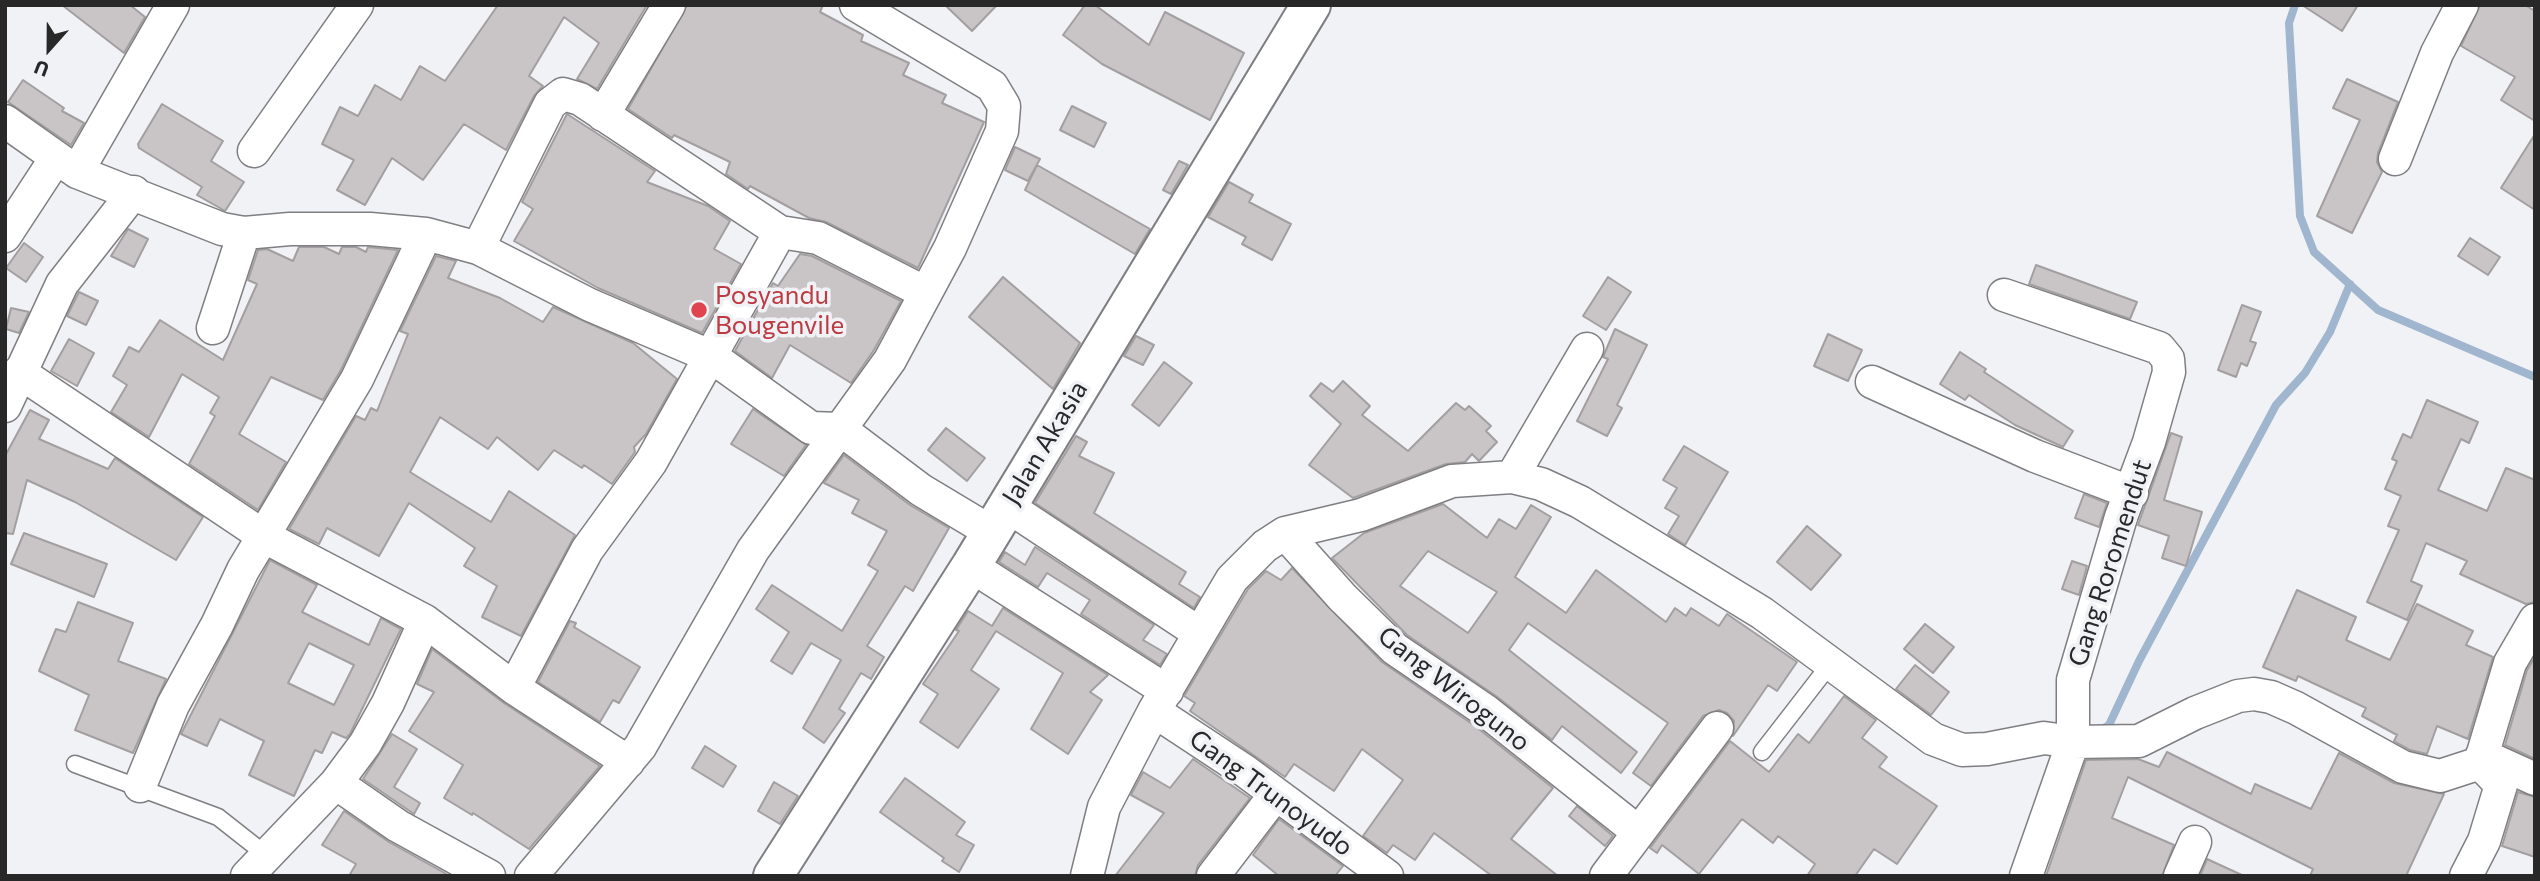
<!DOCTYPE html>
<style>
body{margin:0}
#map{position:relative;width:2540px;height:881px;overflow:hidden;background:#f1f2f5;font-family:Commissioner,sans-serif}
canvas{display:block}
.frame{position:absolute;inset:0;border:7px solid #282829;pointer-events:none}
.north{position:absolute;left:14px;top:14px;width:70px;height:70px;-webkit-text-stroke:5px #f1f2f5;paint-order:stroke;rotate:201deg;font-size:19px;font-weight:700;line-height:28px;text-align:center;color:#282829}
.north::after{content:'';display:block;margin:auto;width:24px;height:32px;background:#282829;clip-path:polygon(50% 0,100% 100%,50% 72%,0 100%)}
</style>
<div id="map">
<canvas width="2540" height="881"></canvas>
<div class="frame"></div>
<div class="north">U</div>
</div>
<script>
const ctx = document.querySelector('canvas').getContext('2d');
ctx.lineJoin = 'round';
function poly(rows) {
  const path = new Path2D();
  for (const r of rows) {
    path.moveTo(r[0], r[1]);
    for (let i = 2; i < r.length; i += 2) path.lineTo(r[i], r[i + 1]);
  }
  return path;
}
function strokePath(path, color, width, dash) {
  ctx.strokeStyle = color;
  ctx.lineWidth = width;
  ctx.lineCap = dash ? 'butt' : 'round';
  ctx.setLineDash(dash || []);
  ctx.stroke(path);
}
function fillPath(path, color) {
  ctx.fillStyle = color;
  ctx.fill(path, 'evenodd');
}
function label(font, color, halo, rows, align = 'center') {
  ctx.font = font + ' Commissioner,sans-serif';
  ctx.lineWidth = 7;
  ctx.setLineDash([]);
  ctx.textBaseline = 'middle';
  ctx.strokeStyle = halo;
  ctx.fillStyle = color;
  for (const [text, x, y, turn = 0] of rows) {
    ctx.save();
    ctx.translate(x, y);
    ctx.rotate((+turn || 0) * Math.PI / 180);
    ctx.textAlign = isNaN(turn) ? turn : align;
    if (halo) ctx.strokeText(text, 0, 0);
    ctx.fillText(text, 0, 0);
    ctx.restore();
  }
}
strokePath(poly([
 [2295,5,2289,23,2300,216,2314,252,2378,310,2535,377],
 [2101,730,2109,725,2139,661,2276,405,2305,373,2330,332,2350,284]
]), '#a0b5ce', 8);
const building = poly([
 [62,5,130,5,145,17,124,53,62,5],
 [498,5,647,5,597,89,577,79,599,43,564,17,529,76,543,86,534,96,506,150,464,124,423,180,392,158,365,205,337,190,354,160,322,144,340,107,358,116,375,85,401,100,420,66,445,81,498,5],
 [687,5,823,5,820,12,863,35,861,41,909,63,903,75,946,95,942,103,984,122,918,268,826,222,809,218,750,186,748,189,726,174,730,162,674,135,672,138,628,109,687,5],
 [945,5,997,5,972,31,945,5],
 [1085,5,1095,5,1149,45,1165,12,1244,53,1210,120,1102,64,1063,35,1085,5],
 [2302,5,2358,5,2342,31,2302,5],
 [2480,5,2525,5,2535,11,2535,121,2501,100,2515,77,2461,46,2480,5],
 [2347,79,2398,102,2378,153,2377,162,2382,172,2352,233,2317,216,2360,120,2333,108,2347,79],
 [23,80,64,108,62,111,84,123,71,145,8,102,23,80],
 [162,104,223,141,211,161,244,182,225,211,197,195,202,187,139,148,138,144,162,104],
 [1072,106,1106,123,1094,147,1060,130,1072,106],
 [567,114,655,171,647,182,708,206,730,221,714,249,741,264,702,333,598,288,514,241,533,209,522,202,567,114],
 [2535,134,2535,210,2501,188,2535,134],
 [1015,147,1040,159,1028,181,1005,170,1015,147],
 [1179,161,1188,165,1171,194,1163,190,1179,161],
 [1037,165,1150,229,1135,254,1025,190,1037,165],
 [1229,182,1253,195,1249,202,1291,224,1272,260,1242,244,1246,237,1208,217,1229,182],
 [128,229,148,239,134,267,111,256,128,229],
 [2470,238,2500,257,2488,275,2458,256,2470,238],
 [24,243,43,257,26,282,6,268,24,243],
 [299,247,324,247,339,254,342,247,356,247,366,252,368,247,398,250,341,370,323,400,271,377,239,434,286,462,258,510,189,464,215,416,210,413,219,397,182,374,149,437,111,412,127,385,113,376,129,347,139,352,160,320,223,360,257,284,248,280,258,250,267,249,293,261,299,247],
 [800,254,812,256,901,301,874,350,851,383,790,345,772,378,735,351,773,283,778,286,800,254],
 [436,256,456,261,448,278,500,298,543,322,553,307,633,343,677,379,646,434,634,447,635,452,612,484,584,465,582,468,554,450,538,470,497,437,488,449,440,417,410,472,491,522,509,491,575,535,521,636,482,617,497,586,464,566,475,548,409,503,379,556,327,528,319,544,289,529,356,416,365,420,371,408,377,411,408,334,400,331,436,256],
 [2036,265,2137,302,2130,319,2029,284,2036,265],
 [1003,277,1080,343,1053,389,969,317,1003,277],
 [1608,277,1631,292,1606,330,1583,316,1608,277],
 [79,292,98,301,86,325,67,316,79,292],
 [2242,305,2261,312,2250,341,2256,343,2247,366,2241,363,2236,377,2218,370,2242,305],
 [11,308,29,312,19,333,6,329,11,308],
 [1615,329,1647,345,1617,405,1622,408,1607,436,1577,421,1608,359,1603,357,1615,329],
 [1828,334,1862,350,1848,381,1814,366,1828,334],
 [1136,336,1154,345,1143,365,1124,356,1136,336],
 [69,339,94,353,77,386,51,371,69,339],
 [1960,352,1986,369,1984,372,2073,431,2063,447,2015,425,1969,395,1965,400,1940,384,1960,352],
 [1164,362,1192,383,1159,426,1132,405,1164,362],
 [1343,381,1370,406,1362,415,1408,451,1456,403,1465,410,1469,406,1491,426,1486,431,1497,442,1479,461,1472,454,1465,462,1446,464,1353,498,1309,465,1341,424,1310,396,1321,383,1333,392,1343,381],
 [2427,400,2478,422,2469,443,2461,439,2438,490,2487,511,2506,468,2535,480,2535,602,2526,604,2460,574,2467,561,2426,543,2411,581,2422,586,2407,620,2367,602,2399,530,2388,526,2401,496,2385,489,2397,461,2392,459,2403,434,2411,438,2427,400],
 [753,409,806,445,784,476,731,444,753,409],
 [30,410,49,420,39,439,108,469,115,458,203,517,176,560,75,502,27,480,13,534,5,533,5,456,30,410],
 [946,428,985,458,967,481,928,450,946,428],
 [2171,433,2182,437,2164,500,2202,512,2186,566,2162,558,2169,536,2138,525,2171,433],
 [1076,436,1087,442,1079,456,1114,473,1094,513,1186,572,1179,584,1200,597,1194,608,1035,503,1076,436],
 [1684,446,1728,472,1685,545,1668,534,1679,516,1665,508,1677,488,1663,480,1684,446],
 [844,455,910,505,949,528,913,591,905,586,867,646,884,657,871,679,861,673,839,709,845,713,824,743,803,728,841,660,811,643,792,674,771,661,789,632,756,609,772,585,842,631,878,571,868,565,887,531,852,513,859,500,824,483,844,455],
 [2084,494,2107,503,2099,527,2075,518,2084,494],
 [1443,504,1487,538,1499,519,1516,529,1531,505,1551,517,1515,577,1566,613,1596,570,1666,622,1675,608,1686,616,1691,608,1719,626,1727,614,1797,662,1777,691,1768,685,1733,736,1734,721,1727,713,1719,710,1703,716,1651,786,1633,773,1668,723,1528,623,1509,650,1637,752,1621,773,1562,726,1552,740,1496,696,1407,635,1332,558,1364,533,1443,504],
 [1428,551,1497,592,1468,633,1400,586,1428,551],
 [1807,526,1841,555,1811,590,1777,562,1807,526],
 [24,533,107,564,94,597,11,564,24,533],
 [1035,547,1154,625,1143,640,1167,654,1160,665,1081,614,1090,600,1047,573,1038,587,999,562,1005,552,1025,565,1035,547],
 [270,560,317,585,302,612,369,645,381,618,401,629,350,734,346,738,332,732,322,753,315,750,294,796,249,775,264,741,220,719,207,746,181,734,270,560],
 [309,643,354,665,334,705,288,683,309,643],
 [2072,561,2087,566,2079,595,2062,589,2072,561],
 [1292,568,1382,662,1475,726,1553,788,1511,839,1558,876,1492,876,1434,833,1415,860,1393,845,1387,853,1363,836,1403,780,1362,749,1334,791,1294,764,1285,777,1190,711,1195,703,1184,696,1248,589,1266,571,1281,580,1292,568],
 [2297,590,2356,617,2346,640,2390,660,2417,604,2473,631,2466,645,2493,657,2468,739,2437,726,2427,754,2410,750,2394,741,2397,735,2362,716,2366,708,2298,676,2296,681,2263,667,2297,590],
 [78,602,133,623,118,661,166,679,133,753,75,730,89,695,39,671,56,629,66,632,78,602],
 [1003,608,1108,675,1090,692,1102,700,1068,754,1031,729,1063,673,996,631,971,670,999,689,958,748,920,722,938,694,923,684,959,631,956,630,968,611,992,626,1003,608],
 [570,621,576,623,574,627,640,667,619,703,613,700,600,722,538,682,570,621],
 [1925,624,1954,647,1933,673,1904,649,1925,624],
 [432,649,504,703,600,766,529,849,473,813,472,815,444,798,463,765,409,731,434,692,417,684,432,649],
 [2535,657,2535,759,2505,745,2527,670,2535,657],
 [1915,665,1949,692,1931,715,1896,689,1915,665],
 [1844,696,1876,720,1862,738,1887,757,1879,767,1937,806,1897,864,1874,849,1855,876,1807,876,1815,864,1778,836,1773,843,1742,819,1699,874,1662,845,1657,853,1650,848,1730,741,1769,772,1798,734,1809,743,1844,696],
 [392,734,417,749,394,787,420,803,414,814,363,779,392,734],
 [705,746,736,766,723,787,692,768,705,746],
 [2167,752,2251,794,2255,784,2311,809,2339,753,2394,783,2444,794,2406,876,2310,876,2313,869,2128,777,2112,818,2174,845,2162,876,2046,876,2086,760,2138,759,2159,767,2167,752],
 [1193,759,1250,798,1198,865,1195,876,1115,876,1164,813,1131,795,1143,772,1170,788,1193,759],
 [905,778,965,822,956,835,974,845,959,872,942,861,944,858,880,812,905,778],
 [774,782,798,796,780,824,758,811,774,782],
 [2518,792,2535,797,2535,857,2502,846,2518,792],
 [1577,806,1613,836,1605,846,1569,816,1577,806],
 [344,811,389,842,450,876,349,876,356,864,322,845,344,811],
 [1279,819,1343,866,1335,876,1279,876,1253,855,1279,819],
 [2207,859,2244,876,2200,876,2207,859]
]);
fillPath(building, '#c9c5c6');
strokePath(building, '#a39fa0', 2);
const service = poly([
 [1762,752,1831,663],
 [75,764,218,817,265,854]
]);
const minor = poly([
 [603,115,669,5],
 [5,121,77,172,222,229,244,233,290,229,370,229,426,234,478,248,590,305,712,357,811,428,840,429,921,490,991,532],
 [254,151,357,5],
 [2395,159,2437,53,2462,5],
 [77,172,173,5],
 [780,232,818,238,926,293],
 [5,236,56,158],
 [478,248,550,104,563,94,580,99,780,232,651,462,587,550,514,688],
 [2004,295,2159,348,2168,359,2169,372,2149,442,2121,517,2073,680,2073,742,2026,876],
 [213,328,244,233],
 [19,372,265,537,425,621,388,703,365,744,336,783,247,876],
 [1872,382,2035,456,2132,493],
 [5,406,62,284,134,192],
 [1512,477,1587,349],
 [1007,506,1199,633],
 [1285,533,1342,597,1395,649,1486,711,1637,831],
 [971,566,1167,691],
 [425,621,514,688,628,762],
 [1154,711,1245,771,1387,876],
 [2482,755,2535,779],
 [336,783,398,826,489,876],
 [140,786,173,705,217,625,243,570,357,379,426,234],
 [531,876,640,747,753,550,890,360,950,248,1002,131,1004,106,992,86,856,5],
 [1087,876,1104,807,1154,711,1232,579,1265,546,1285,533,1361,515,1452,481,1512,477,1541,484,1580,502,1762,613,1933,739,1962,750,1987,749,2044,738,2073,742,2139,741,2195,713,2238,696,2254,694,2271,697,2296,708,2403,767,2440,776,2480,763,2510,663,2535,620],
 [1213,876,1275,795],
 [1606,876,1717,728],
 [2180,876,2195,842],
 [2466,876,2484,841,2501,785,2480,763]
]);
const tertiary = poly([
 [773,876,971,566,1311,5]
]);
strokePath(service, '#7f7f83', 19);
strokePath(minor, '#7f7f83', 35);
strokePath(tertiary, '#7f7f83', 42);
strokePath(service, '#fff', 16);
strokePath(minor, '#fff', 32);
strokePath(tertiary, '#fff', 38);
for (const [x, y, r, color] of [
 [699,310,9,"#e0444e"]
]) {
  const dot = new Path2D();
  dot.arc(x, y, r, 0, 2 * Math.PI);
  ctx.fillStyle = color;
  ctx.fill(dot);
  strokePath(dot, '#f1f2f5', 2.5);
}
label('26px', '#be3a42', '#f1f2f5', [
 ["Posyandu",715,295],
 ["Bougenvile",715,325]
], 'left');
label('26px', '#282829', '#f1f2f5', [
 ["Jalan Akasia",1045,443,-59],
 ["Gang Roromendut",2110,563,-72],
 ["Gang Wiroguno",1454,689,38],
 ["Gang Trunoyudo",1271,793,36]
]);
</script>
